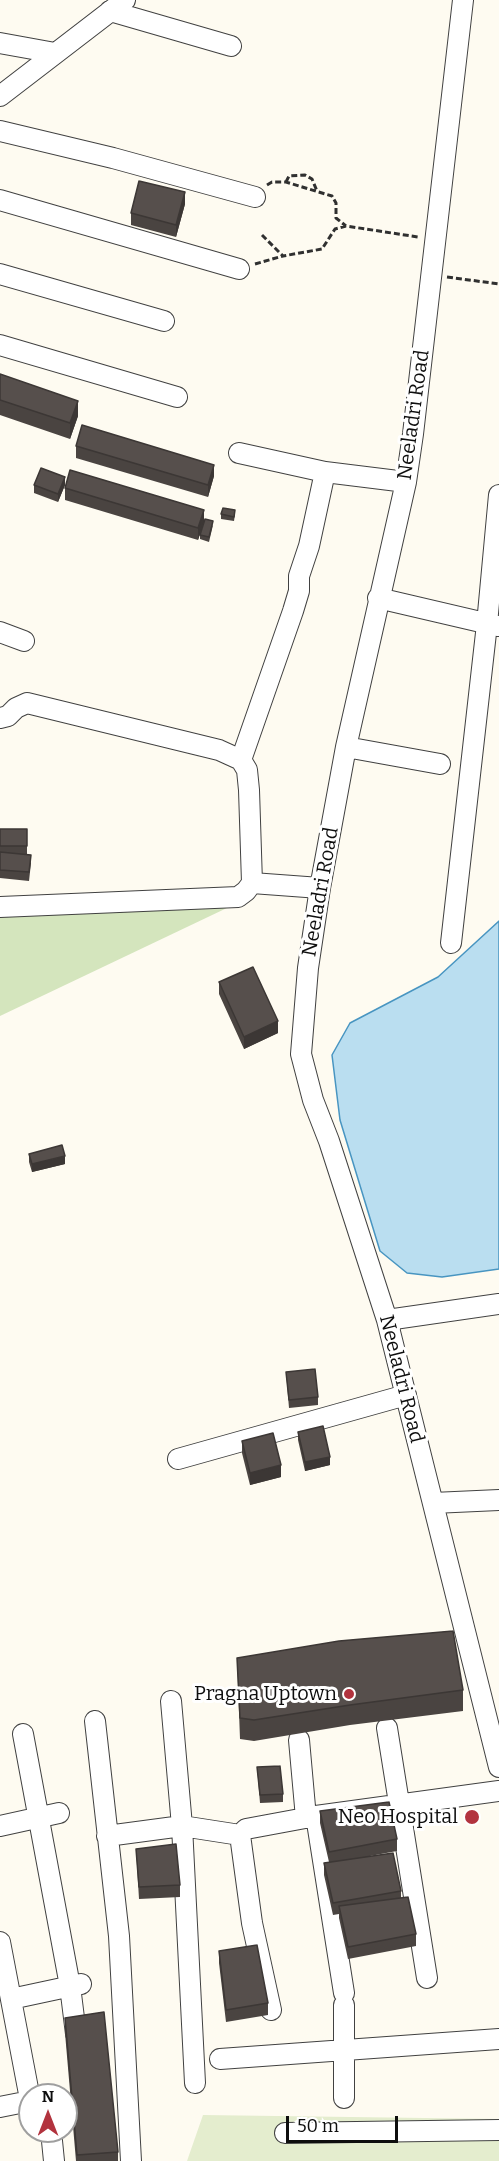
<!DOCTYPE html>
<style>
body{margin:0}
#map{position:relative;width:499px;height:2161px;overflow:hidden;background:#fefbf1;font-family:Bitter,serif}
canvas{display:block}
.north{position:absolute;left:18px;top:2083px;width:60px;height:60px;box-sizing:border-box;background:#fff;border:2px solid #9f9f9f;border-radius:50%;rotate:0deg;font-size:16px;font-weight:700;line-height:24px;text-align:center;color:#0e0e0e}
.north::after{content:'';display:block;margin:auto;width:21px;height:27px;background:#b2333e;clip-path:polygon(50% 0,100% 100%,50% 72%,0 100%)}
.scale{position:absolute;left:286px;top:2116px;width:112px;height:27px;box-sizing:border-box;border:3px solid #0e0e0e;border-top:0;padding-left:8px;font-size:18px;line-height:21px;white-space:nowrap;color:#0e0e0e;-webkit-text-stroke:4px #fff;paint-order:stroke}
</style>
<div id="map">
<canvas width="499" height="2161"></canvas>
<div class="north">N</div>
<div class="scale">50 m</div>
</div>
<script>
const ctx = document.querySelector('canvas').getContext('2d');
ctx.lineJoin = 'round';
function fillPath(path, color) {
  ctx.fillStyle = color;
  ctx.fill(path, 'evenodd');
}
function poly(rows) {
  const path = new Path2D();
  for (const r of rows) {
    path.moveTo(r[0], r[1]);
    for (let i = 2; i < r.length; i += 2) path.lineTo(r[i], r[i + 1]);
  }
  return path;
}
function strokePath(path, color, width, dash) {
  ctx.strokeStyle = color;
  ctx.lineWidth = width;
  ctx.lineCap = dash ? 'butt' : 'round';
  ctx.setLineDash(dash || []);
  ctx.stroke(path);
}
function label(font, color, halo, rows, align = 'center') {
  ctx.font = font + ' Bitter,serif';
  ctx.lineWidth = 6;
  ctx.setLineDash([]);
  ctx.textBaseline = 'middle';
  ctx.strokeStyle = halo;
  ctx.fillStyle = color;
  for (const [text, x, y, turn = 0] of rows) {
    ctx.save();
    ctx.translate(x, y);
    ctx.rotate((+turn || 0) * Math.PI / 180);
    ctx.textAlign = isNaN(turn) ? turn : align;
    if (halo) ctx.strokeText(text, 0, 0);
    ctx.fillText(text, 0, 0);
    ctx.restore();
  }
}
fillPath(poly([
 [229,907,0,1016,0,915]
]), '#d4e5bd');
fillPath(poly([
 [203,2115,499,2119,499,2161,187,2161]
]), '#e4edce');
const water = poly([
 [499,921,499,1269,442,1277,407,1273,380,1251,340,1120,332,1055,350,1023,438,977,499,921]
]);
fillPath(water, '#badef0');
strokePath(water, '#4895c1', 1.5);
const minor = poly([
 [463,0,413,434,406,482,346,747,320,888,308,968,301,1054,313,1100,329,1141,387,1320,499,1767],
 [110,11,231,46],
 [0,43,55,53],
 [0,96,125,0],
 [0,131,113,158,255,197],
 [0,200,239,269],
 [0,274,164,321],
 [0,345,177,397],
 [239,453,325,472],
 [378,598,498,626],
 [0,632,24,641],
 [0,718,8,716,16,708,27,703,219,750,241,760,247,770,249,790,252,883,246,891,238,897,0,907],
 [346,747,440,764],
 [241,760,293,611,299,591,299,576,309,546,325,472,406,482],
 [252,883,320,888],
 [451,943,487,624,499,495],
 [387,1320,499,1304],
 [178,1459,406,1395],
 [433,1503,499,1500],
 [171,1701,182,1826,195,2083],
 [95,1721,119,1936,131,2161],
 [387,1728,427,1978],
 [23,1734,70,1986,76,2034],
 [299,1740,306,1818],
 [316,1816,344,1993],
 [0,1826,59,1813],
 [107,1836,182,1826,240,1835],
 [0,1942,30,2099],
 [11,1999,81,1984],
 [271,2010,252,1923,240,1835,246,1829,316,1816,499,1791],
 [220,2059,499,2039],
 [344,2098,344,2005],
 [0,2107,30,2101],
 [51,2131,54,2161],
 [285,2133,499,2130]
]);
strokePath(minor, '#414141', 22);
strokePath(poly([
 [286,182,289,176,305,175,312,179,317,191],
 [267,185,272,182,286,182,332,196,336,203,336,218,346,226],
 [262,235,283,256,322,249,335,229,346,226,418,237],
 [255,264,283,256],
 [447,277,499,284]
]), '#303030', 3, [6, 3]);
strokePath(minor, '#fff', 20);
fillPath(poly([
 [185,204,176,237,131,225,131,213],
 [0,374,78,416,70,439,0,415],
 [76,446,214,476,208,497,76,458],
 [34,485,65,485,58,502,34,493],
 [65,488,204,522,198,540,65,500],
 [221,514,235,514,234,521,221,519],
 [213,525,209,542,200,539,200,535],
 [0,829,27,829,27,854,31,863,29,881,0,878],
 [219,982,278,1033,244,1049,219,994],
 [29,1154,65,1164,32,1172,29,1162],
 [286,1372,318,1397,318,1405,289,1408],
 [298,1432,330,1465,305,1471,298,1440],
 [242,1441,281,1477,250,1485,242,1453],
 [237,1658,463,1690,463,1711,350,1725,254,1741,240,1739],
 [257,1767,283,1794,283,1802,260,1803],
 [320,1811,397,1839,397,1851,370,1856,401,1891,401,1898,416,1934,416,1946,348,1959,339,1918,339,1914,333,1915,324,1875,324,1863,329,1862,320,1823],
 [136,1849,180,1885,180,1897,139,1899],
 [219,1951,268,2003,268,2015,226,2022,219,1963],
 [65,2018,118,2152,118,2161,76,2161,65,2033]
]), '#4a4441');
fillPath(poly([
 [185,192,185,204,176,237,176,225],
 [78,401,78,416,70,439,70,423],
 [214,465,214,476,208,497,208,485],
 [65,477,65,485,58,502,58,494],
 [204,510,204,522,198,540,198,528],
 [278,1021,278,1033,244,1049,244,1037],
 [65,1156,65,1164,32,1172,32,1164],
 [330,1457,330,1465,305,1471,305,1462],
 [281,1465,281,1477,250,1485,250,1473]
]), '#3c3735');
const building = poly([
 [139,181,185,192,176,225,131,213,139,181],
 [0,374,78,401,70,423,0,400,0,374],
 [82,425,214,465,208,485,76,446,82,425],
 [41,468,65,477,58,494,34,485,41,468],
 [70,470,204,510,198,528,65,488,70,470],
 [223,508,235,510,234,517,221,514,223,508],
 [205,519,213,521,209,537,200,535,205,519],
 [0,829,27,829,27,846,0,846,0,829],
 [0,852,31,855,29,872,0,870,0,852],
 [253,967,278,1021,244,1037,219,982,253,967],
 [62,1145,65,1156,32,1164,29,1154,62,1145],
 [315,1369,318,1397,289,1400,286,1372,315,1369],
 [323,1426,330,1457,305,1462,298,1432,323,1426],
 [273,1433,281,1465,250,1473,242,1441,273,1433],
 [453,1631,463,1690,350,1705,254,1720,240,1718,237,1658,339,1641,453,1631],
 [280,1766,283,1794,260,1795,257,1767,280,1766],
 [389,1802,397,1839,329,1852,320,1811,389,1802],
 [176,1844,180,1885,139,1887,136,1849,176,1844],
 [393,1853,401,1891,333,1903,324,1863,393,1853],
 [408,1897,416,1934,348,1947,339,1906,408,1897],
 [257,1945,268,2003,226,2010,219,1951,257,1945],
 [104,2012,118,2152,77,2155,65,2018,104,2012]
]);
fillPath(building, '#564f4c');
strokePath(building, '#3c3735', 1.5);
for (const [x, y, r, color] of [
 [349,1694,6,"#b2333e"],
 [472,1817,8,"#b2333e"]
]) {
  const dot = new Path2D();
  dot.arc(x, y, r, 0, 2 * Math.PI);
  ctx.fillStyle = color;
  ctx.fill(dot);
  strokePath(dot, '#fff', 2);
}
label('20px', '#0e0e0e', '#fff', [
 ["Neeladri Road",414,415,-82],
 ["Neeladri Road",321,892,-80],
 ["Neeladri Road",401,1379,76]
]);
label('20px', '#0e0e0e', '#fff', [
 ["Pragna Uptown",337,1694],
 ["Neo Hospital",458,1817]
], 'right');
</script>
